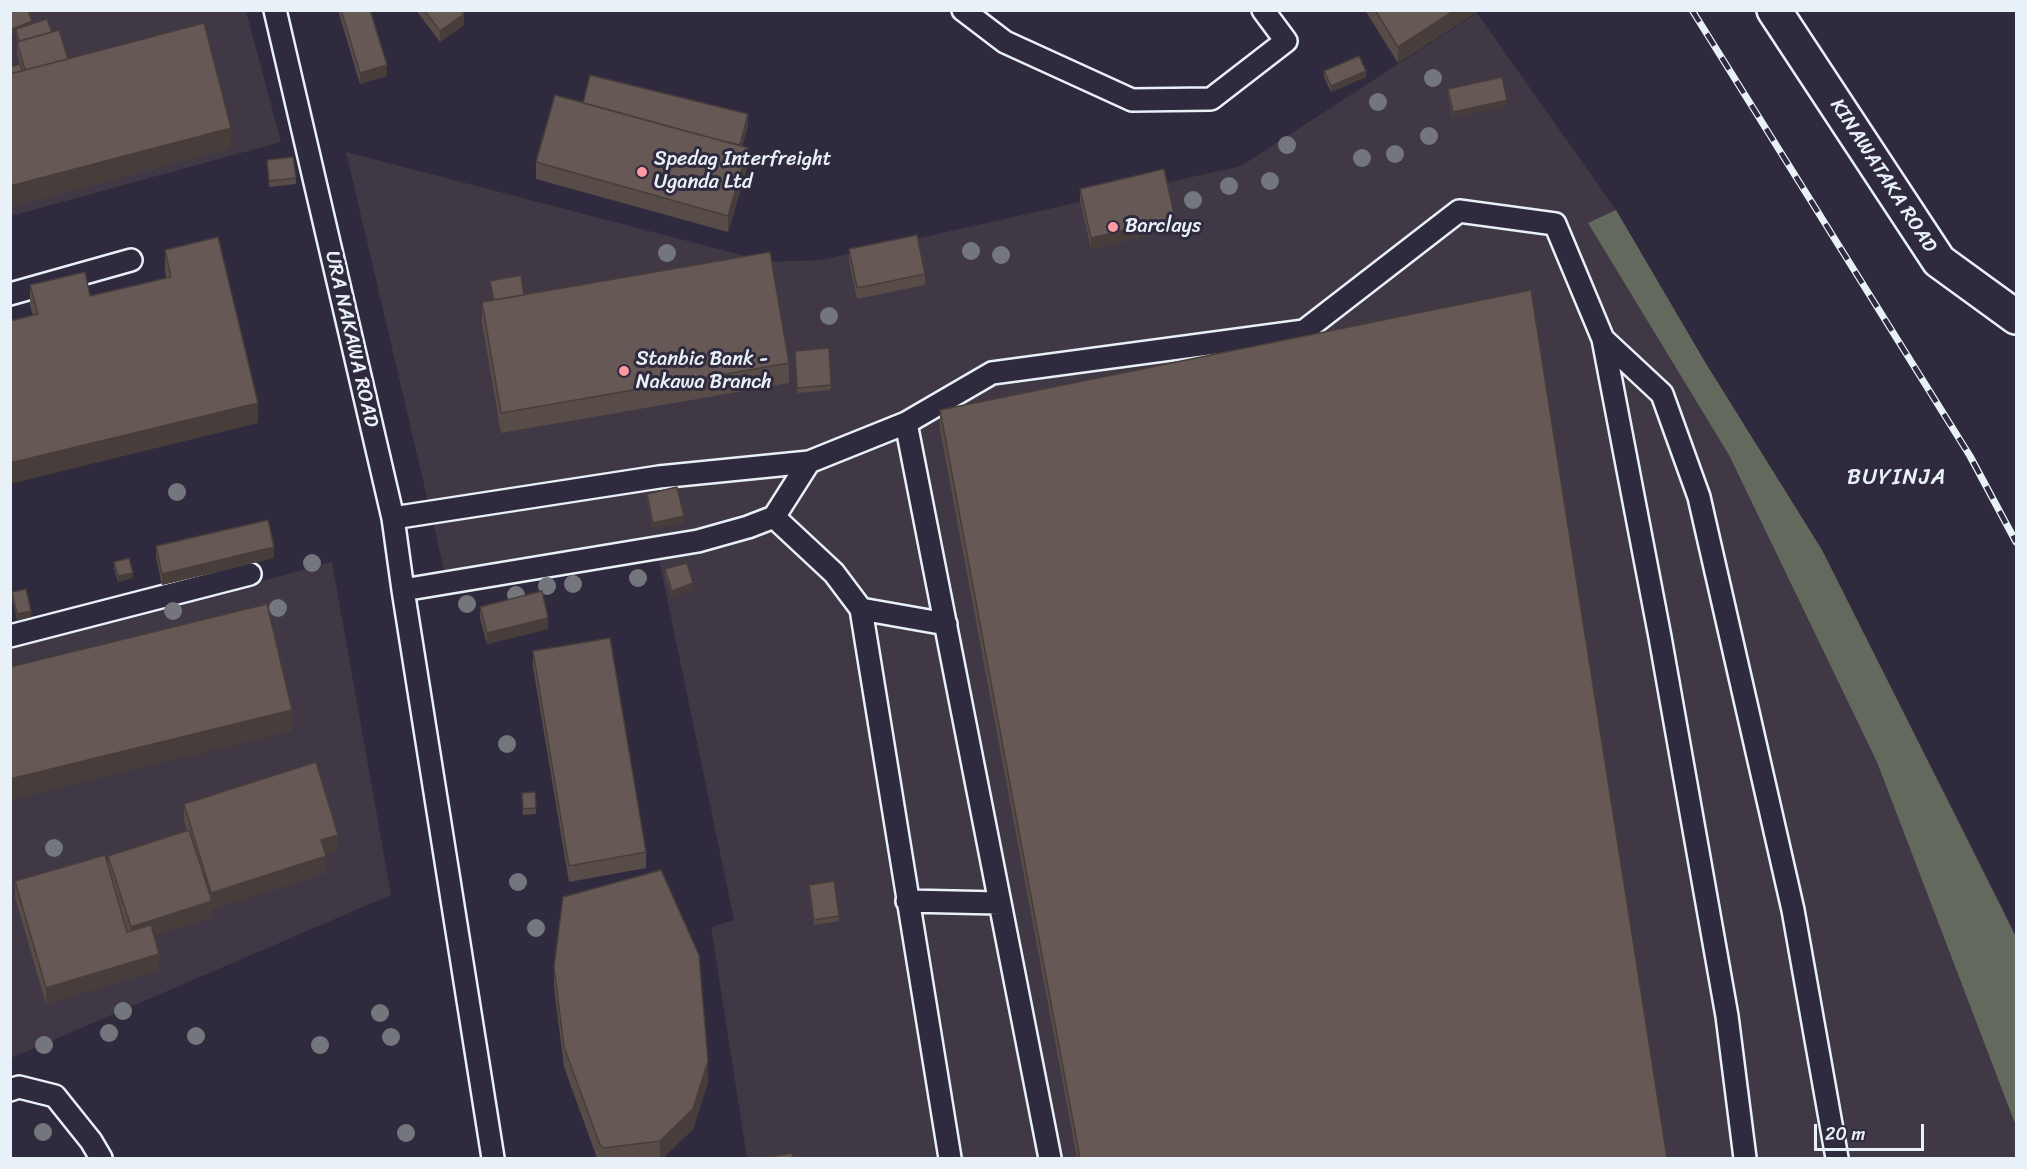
<!DOCTYPE html>
<style>
body{margin:0}
#map{position:relative;width:2027px;height:1169px;overflow:hidden;background:#2f2a3d;font-family:Sriracha,sans-serif}
canvas{display:block}
.frame{position:absolute;inset:0;border:12px solid #e8f1f8;pointer-events:none}
.scale{position:absolute;left:1814px;top:1124px;width:110px;height:27px;box-sizing:border-box;border:3px solid #e8f1f8;border-top:0;padding-left:8px;font-size:18px;line-height:21px;white-space:nowrap;color:#e8f1f8;-webkit-text-stroke:4px #2f2a3d;paint-order:stroke}
</style>
<div id="map">
<canvas width="2027" height="1169"></canvas>
<div class="frame"></div>
<div class="scale">20 m</div>
</div>
<script>
const ctx = document.querySelector('canvas').getContext('2d');
ctx.lineJoin = 'round';
function fillPath(path, color) {
  ctx.fillStyle = color;
  ctx.fill(path, 'evenodd');
}
function poly(rows) {
  const path = new Path2D();
  for (const r of rows) {
    path.moveTo(r[0], r[1]);
    for (let i = 2; i < r.length; i += 2) path.lineTo(r[i], r[i + 1]);
  }
  return path;
}
function strokePath(path, color, width, dash) {
  ctx.strokeStyle = color;
  ctx.lineWidth = width;
  ctx.lineCap = dash ? 'butt' : 'round';
  ctx.setLineDash(dash || []);
  ctx.stroke(path);
}
function label(font, color, halo, rows, align = 'center') {
  ctx.font = font + ' Sriracha,sans-serif';
  ctx.lineWidth = 6;
  ctx.setLineDash([]);
  ctx.textBaseline = 'middle';
  ctx.strokeStyle = halo;
  ctx.fillStyle = color;
  for (const [text, x, y, turn = 0] of rows) {
    ctx.save();
    ctx.translate(x, y);
    ctx.rotate((+turn || 0) * Math.PI / 180);
    ctx.textAlign = isNaN(turn) ? turn : align;
    if (halo) ctx.strokeText(text, 0, 0);
    ctx.fillText(text, 0, 0);
    ctx.restore();
  }
}
fillPath(poly([
 [11,11,246,11,281,142,11,216],
 [1477,13,1616,210,1705,362,1822,550,2004,910,2016,937,2016,1158,747,1158,711,927,734,920,659,560,458,591,450,595,346,152,768,262,821,260,1241,166],
 [332,562,391,895,11,1058,11,649]
]), '#403844');
fillPath(poly([
 [1616,210,1705,362,1822,550,2016,937,2016,1126,1877,762,1729,455,1588,223]
]), '#63695c');
const lane = poly([
 [275,10,393,518,403,590,493,1158],
 [963,10,1005,42,1132,100,1211,99,1286,41,1263,10],
 [10,294,131,260],
 [1603,339,1662,394,1699,497,1793,910,1837,1158],
 [906,423,1050,1158],
 [774,517,834,573,861,609,950,1158],
 [393,518,659,477,809,462,906,423,992,373,1304,331,1459,211,1555,224,1603,339,1660,637,1727,1016,1745,1158],
 [403,590,698,541,748,527,774,517,809,462],
 [861,609,946,624],
 [10,636,250,574],
 [907,901,999,903],
 [10,1090,19,1087,55,1096,91,1141,101,1158]
]);
const secondary = poly([
 [1774,10,1939,261,2016,317]
]);
strokePath(lane, '#e8f1f8', 26);
strokePath(secondary, '#e8f1f8', 38);
strokePath(lane, '#2f2a3d', 21);
strokePath(secondary, '#2f2a3d', 33);
const rail = poly([
 [1692,10,1970,456,2016,542]
]);
strokePath(rail, '#e8f1f8', 7);
strokePath(rail, '#2f2a3d', 4.5, [14]);
ctx.fillStyle = '#74767d';
for (const [x, y] of [
 [1433,78],
 [1378,102],
 [1429,136],
 [1287,145],
 [1395,154],
 [1362,158],
 [1270,181],
 [1229,186],
 [1193,200],
 [971,251],
 [667,253],
 [1001,255],
 [829,316],
 [177,492],
 [312,563],
 [638,578],
 [573,584],
 [547,586],
 [516,595],
 [467,604],
 [278,608],
 [173,611],
 [507,744],
 [54,848],
 [518,882],
 [536,928],
 [123,1011],
 [380,1013],
 [109,1033],
 [196,1036],
 [391,1037],
 [44,1045],
 [320,1045],
 [43,1132],
 [406,1133]
]) {
  ctx.beginPath();
  ctx.arc(x, y, 9, 0, 2 * Math.PI);
  ctx.fill();
}
fillPath(poly([
 [338,10,370,10,387,76,360,84],
 [416,10,461,10,464,25,440,42],
 [1365,10,1480,10,1398,63],
 [10,12,32,24,52,32,68,59,231,148,10,207,20,65,17,53,17,42,18,42],
 [1324,71,1366,77,1331,92,1324,77],
 [1448,89,1507,105,1453,118,1448,95],
 [583,103,748,125,742,147,748,165,728,232,536,179,536,162],
 [267,160,296,178,296,184,269,187],
 [1080,189,1175,229,1091,249,1080,200],
 [849,249,925,274,925,285,857,299,849,261],
 [165,250,258,423,33,315,30,306,30,285,90,296,166,278,165,270],
 [490,281,524,295,789,363,789,383,501,433,482,323,482,302,493,300],
 [795,351,831,385,831,390,797,393],
 [940,410,1667,1158,1077,1158,940,430],
 [647,494,684,522,653,528,647,500],
 [156,546,274,558,162,585,156,557],
 [114,562,133,578,118,582,114,568],
 [665,569,693,589,672,596,665,575],
 [12,592,31,617,17,620,12,598],
 [480,607,548,629,487,644,480,618],
 [533,651,646,852,646,868,569,882,533,667],
 [535,792,536,814,523,815,522,793],
 [184,804,338,851,325,855,326,873,212,909,212,917,154,935,159,970,46,1004,15,897,15,881,108,865,108,856,187,830,184,820],
 [809,885,839,916,839,921,814,925,809,891],
 [554,967,708,1082,693,1129,663,1158,597,1158,564,1067,554,987]
]), '#584c48');
fillPath(poly([
 [1455,10,1480,10,1398,63,1398,47],
 [464,14,464,25,440,42,440,31],
 [32,21,32,27,16,29,16,34,10,36,10,30],
 [387,65,387,76,360,84,360,73],
 [1366,71,1366,77,1331,92,1331,86],
 [1507,100,1507,105,1453,118,1453,112],
 [748,114,748,125,740,156,740,145],
 [231,128,231,148,10,207,10,186],
 [748,148,748,165,728,232,728,216],
 [1175,218,1175,229,1091,249,1091,238],
 [258,403,258,423,10,484,10,463],
 [684,516,684,522,653,528,653,523],
 [274,547,274,558,162,585,162,574],
 [133,573,133,578,118,582,118,576],
 [693,583,693,589,672,596,672,591],
 [31,611,31,617,17,620,17,614],
 [548,618,548,629,487,644,487,633],
 [292,710,292,731,10,800,10,779],
 [338,835,338,851,321,856,321,840],
 [326,856,326,873,212,909,212,917,131,943,131,927,211,901,211,893],
 [159,954,159,970,46,1004,46,988],
 [708,1061,708,1082,693,1129,663,1158,660,1158,660,1141]
]), '#473e3b');
const building = poly([
 [13,10,28,10,32,21,10,30,10,12,13,10],
 [341,10,370,10,387,65,360,73,341,10],
 [424,10,461,10,464,14,440,31,424,10],
 [1375,10,1455,10,1398,47,1375,10],
 [47,19,52,32,19,41,16,29,47,19],
 [204,23,231,128,10,186,10,74,204,23],
 [59,30,68,59,25,70,17,42,59,30],
 [1359,56,1366,71,1331,86,1324,71,1359,56],
 [20,64,22,71,10,74,10,67,20,64],
 [590,75,748,114,740,145,696,134,583,103,590,75],
 [1502,77,1507,100,1453,112,1448,89,1502,77],
 [555,95,748,148,728,216,536,162,555,95],
 [293,157,296,178,269,181,267,160,293,157],
 [1164,169,1175,218,1091,238,1080,189,1164,169],
 [917,235,925,274,857,288,849,249,917,235],
 [218,237,258,403,10,463,10,321,38,314,30,285,85,272,90,296,171,277,165,250,218,237],
 [770,252,789,363,501,413,482,302,770,252],
 [521,275,524,295,494,300,490,281,521,275],
 [1531,290,1667,1158,1080,1158,940,410,1531,290],
 [829,348,831,385,797,388,795,351,829,348],
 [677,487,684,516,653,523,647,494,677,487],
 [268,520,274,547,162,574,156,546,268,520],
 [129,558,133,573,118,576,114,562,129,558],
 [687,563,693,583,672,591,665,569,687,563],
 [26,589,31,611,17,614,12,592,26,589],
 [542,591,548,618,487,633,480,607,542,591],
 [267,604,292,710,10,779,10,667,267,604],
 [610,638,646,852,569,866,533,651,610,638],
 [316,762,338,835,321,840,326,856,211,893,184,804,316,762],
 [535,792,536,808,523,809,522,793,535,792],
 [189,830,212,901,131,927,108,856,189,830],
 [105,855,127,932,151,925,159,954,46,988,15,881,105,855],
 [661,870,699,955,708,1061,693,1109,660,1141,604,1148,600,1145,564,1047,554,967,563,897,661,870],
 [834,881,839,916,814,920,809,885,834,881],
 [792,1153,793,1158,765,1158,792,1153]
]);
fillPath(building, '#665854');
strokePath(building, '#473e3b', 1.5);
for (const [x, y, r, color] of [
 [642,172,6,"#ff9aa2"],
 [1113,227,6,"#ff9aa2"],
 [624,371,6,"#ff9aa2"]
]) {
  const dot = new Path2D();
  dot.arc(x, y, r, 0, 2 * Math.PI);
  ctx.fillStyle = color;
  ctx.fill(dot);
  strokePath(dot, '#2f2a3d', 2);
}
label('20px', '#e8f1f8', '#2f2a3d', [
 ["Spedag Interfreight",654,160],
 ["Uganda Ltd",654,183],
 ["Barclays",1125,227],
 ["Stanbic Bank -",636,360],
 ["Nakawa Branch",636,383]
], 'left');
label('20px', '#e8f1f8', '#2f2a3d', [
 ["KINAWATAKA ROAD",1883,176,57],
 ["URA NAKAWA ROAD",351,339,77]
]);
ctx.letterSpacing = '1.5px';
label('22px', '#e8f1f8', '#2f2a3d', [
 ["BUYINJA",1897,478]
]);
ctx.letterSpacing = '0px';
</script>
